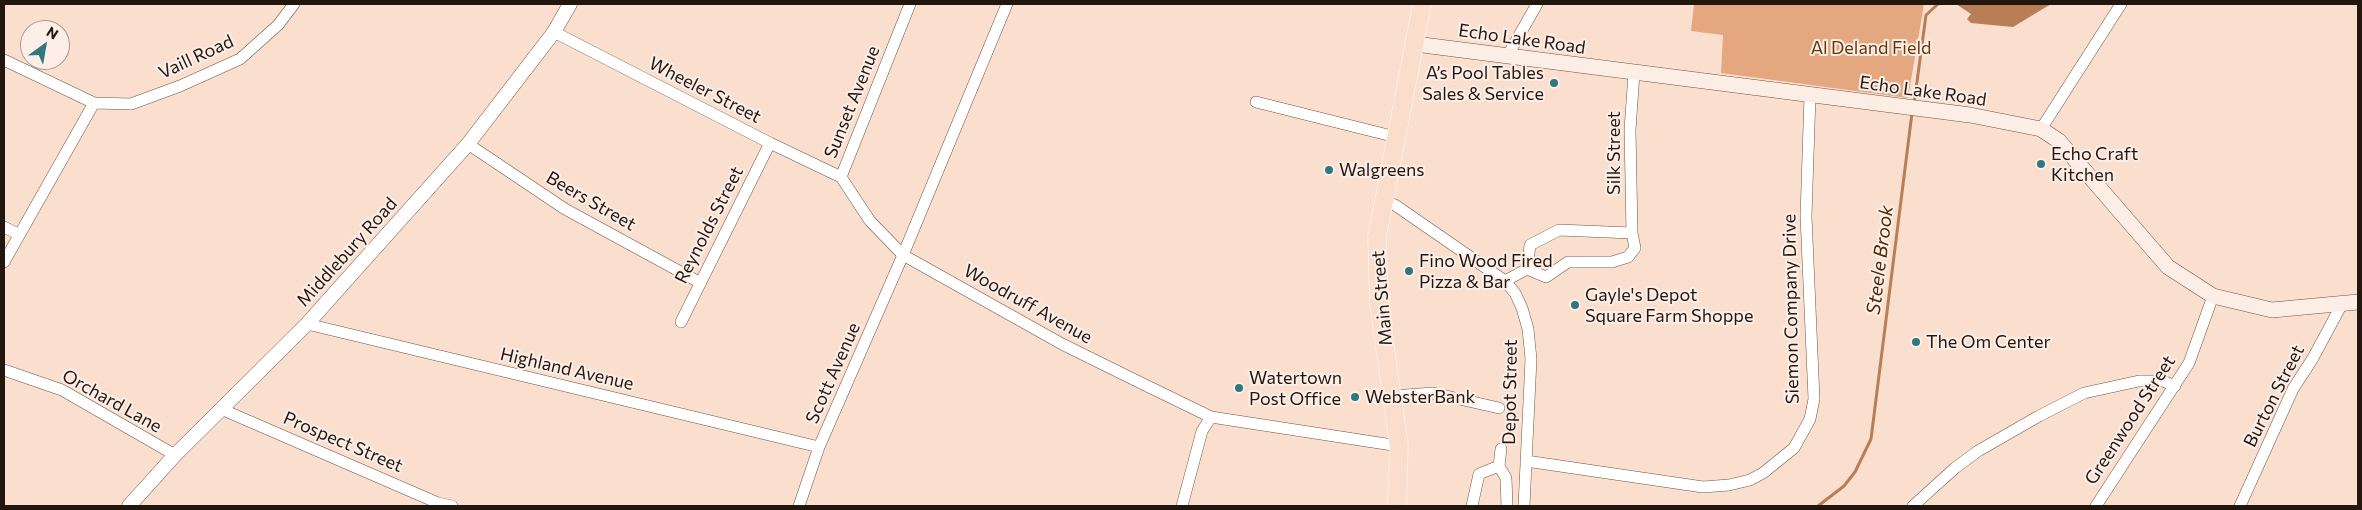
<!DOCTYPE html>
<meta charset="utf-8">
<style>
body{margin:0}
#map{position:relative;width:2362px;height:510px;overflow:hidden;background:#fadfce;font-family:Commissioner,sans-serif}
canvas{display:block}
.frame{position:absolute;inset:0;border:5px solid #22170f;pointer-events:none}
.north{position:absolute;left:20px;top:20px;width:50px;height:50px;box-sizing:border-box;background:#fdefe7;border:1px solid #a59991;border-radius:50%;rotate:32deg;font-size:14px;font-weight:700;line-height:20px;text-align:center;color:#22170f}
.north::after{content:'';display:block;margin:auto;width:18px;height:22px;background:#2f787f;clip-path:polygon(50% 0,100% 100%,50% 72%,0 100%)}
</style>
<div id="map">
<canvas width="2362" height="510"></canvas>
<div class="frame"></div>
<div class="north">N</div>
</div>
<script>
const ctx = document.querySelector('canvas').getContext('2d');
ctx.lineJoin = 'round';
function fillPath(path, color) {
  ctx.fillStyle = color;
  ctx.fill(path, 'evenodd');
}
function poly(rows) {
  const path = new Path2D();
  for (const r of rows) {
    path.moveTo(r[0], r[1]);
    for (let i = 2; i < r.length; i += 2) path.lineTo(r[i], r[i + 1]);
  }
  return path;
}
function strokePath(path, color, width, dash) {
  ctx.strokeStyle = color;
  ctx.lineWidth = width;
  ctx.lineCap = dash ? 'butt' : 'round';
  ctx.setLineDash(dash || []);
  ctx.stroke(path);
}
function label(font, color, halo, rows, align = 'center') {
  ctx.font = font + ' Commissioner,sans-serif';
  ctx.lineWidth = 4;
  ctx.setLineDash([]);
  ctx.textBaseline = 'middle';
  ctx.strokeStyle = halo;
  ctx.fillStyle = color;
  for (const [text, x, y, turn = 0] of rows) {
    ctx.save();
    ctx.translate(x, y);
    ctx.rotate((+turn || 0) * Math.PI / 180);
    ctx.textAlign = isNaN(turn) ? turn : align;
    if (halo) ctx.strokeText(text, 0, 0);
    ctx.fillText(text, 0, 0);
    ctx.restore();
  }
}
fillPath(poly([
 [1694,4,1924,4,1908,98,1721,73,1723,35,1691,31]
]), '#e5a77f');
fillPath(poly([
 [1956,4,2051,4,2013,27,1971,23,1967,19,1971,14]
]), '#ba7e57');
strokePath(poly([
 [1914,104,1926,15,1938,4],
 [1818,506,1844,486,1855,472,1871,439,1912,113]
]), '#ba7e57', 3);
const minor = poly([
 [554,32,770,143,841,177],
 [1508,55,1537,4],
 [4,60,94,103,131,104,180,86,240,59,278,25,294,4],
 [1256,102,1396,137],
 [2041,129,2121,4],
 [468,144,565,209,699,282],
 [841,177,870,221,903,255,1062,344,1139,382,1211,417,1399,446],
 [841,177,910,4],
 [1383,200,1395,205,1505,281,1515,293,1522,308,1528,329,1531,359,1524,506],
 [4,227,18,234],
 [4,262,94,103],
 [1527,269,1546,277,1568,262,1612,262,1628,257,1635,248,1632,233],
 [1505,281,1527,269,1530,245,1559,230,1632,233,1630,130,1634,73],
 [681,322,770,143],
 [307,324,819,447],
 [4,370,62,390,175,455],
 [1393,396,1433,393,1499,408],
 [221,409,438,503,452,506],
 [1526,461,1703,487,1729,485,1750,480,1763,473,1794,448,1810,419,1814,399,1806,216,1810,95],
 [1499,466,1506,478,1507,506],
 [1499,466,1501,449],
 [799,506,819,447,903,255,1007,4],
 [1182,506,1202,431,1211,417],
 [1472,506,1479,474,1499,466],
 [1913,506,1955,468,1978,451,2039,416,2084,393,2139,381,2163,381,2175,386],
 [2096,506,2189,363,2213,296],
 [2240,506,2293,389,2313,358,2342,304]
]);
const tertiary = poly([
 [129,506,175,455,307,324,468,144,554,32,570,4]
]);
const secondary = poly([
 [1415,44,1970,115,2041,129,2059,141,2168,267,2213,296,2272,310,2358,302]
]);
const primary = poly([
 [1397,506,1399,446,1379,305,1377,237,1422,4]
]);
strokePath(minor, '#715442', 12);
strokePath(tertiary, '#715442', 15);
strokePath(secondary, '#715442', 16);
strokePath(primary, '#fff', 19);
strokePath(minor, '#fff', 11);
strokePath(tertiary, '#fff', 14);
strokePath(secondary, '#fdeee5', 15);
strokePath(primary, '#fbddcb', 18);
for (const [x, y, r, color] of [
 [1554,83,5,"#2f787f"],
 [2041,164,5,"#2f787f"],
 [1329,170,5,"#2f787f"],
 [1409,271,5,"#2f787f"],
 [1575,305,5,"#2f787f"],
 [1916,342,5,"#2f787f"],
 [1239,388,5,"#2f787f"],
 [1355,397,5,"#2f787f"]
]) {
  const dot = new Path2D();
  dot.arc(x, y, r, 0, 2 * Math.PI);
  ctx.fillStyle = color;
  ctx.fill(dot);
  strokePath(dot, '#fdefe7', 2);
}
label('18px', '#22170f', '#fdefe7', [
 ["Echo Lake Road",1522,39,8],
 ["Vaill Road",196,57,-25],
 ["Wheeler Street",705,90,27],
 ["Echo Lake Road",1923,91,8],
 ["Sunset Avenue",852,102,-68],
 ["Silk Street",1614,153,-90],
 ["Beers Street",591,201,30],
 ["Reynolds Street",709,225,-63],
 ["Middlebury Road",347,252,-48],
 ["Main Street",1382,298,-95],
 ["Woodruff Avenue",1028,304,29],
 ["Siemon Company Drive",1791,309,-91],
 ["Highland Avenue",567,369,13],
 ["Scott Avenue",833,373,-66],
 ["Depot Street",1510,392,-89],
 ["Burton Street",2274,396,-63],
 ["Orchard Lane",112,401,29],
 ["Greenwood Street",2130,420,-57],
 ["Prospect Street",343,442,23]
]);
label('18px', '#6e3504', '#fdefe7', [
 ["Al Deland Field",1871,48]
]);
label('18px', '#22170f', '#fdefe7', [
 ["A’s Pool Tables",1544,73,"right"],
 ["Sales & Service",1544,94,"right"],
 ["Echo Craft",2051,154],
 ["Kitchen",2051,175],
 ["Walgreens",1339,170],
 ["Fino Wood Fired",1419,261],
 ["Pizza & Bar",1419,282],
 ["Gayle's Depot",1585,295],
 ["Square Farm Shoppe",1585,316],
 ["The Om Center",1926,342],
 ["Watertown",1249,378],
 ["Post Office",1249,399],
 ["WebsterBank",1365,397]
], 'left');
label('italic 19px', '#4e2707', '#fdefe7', [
 ["Steele Brook",1880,260,-83]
]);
</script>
